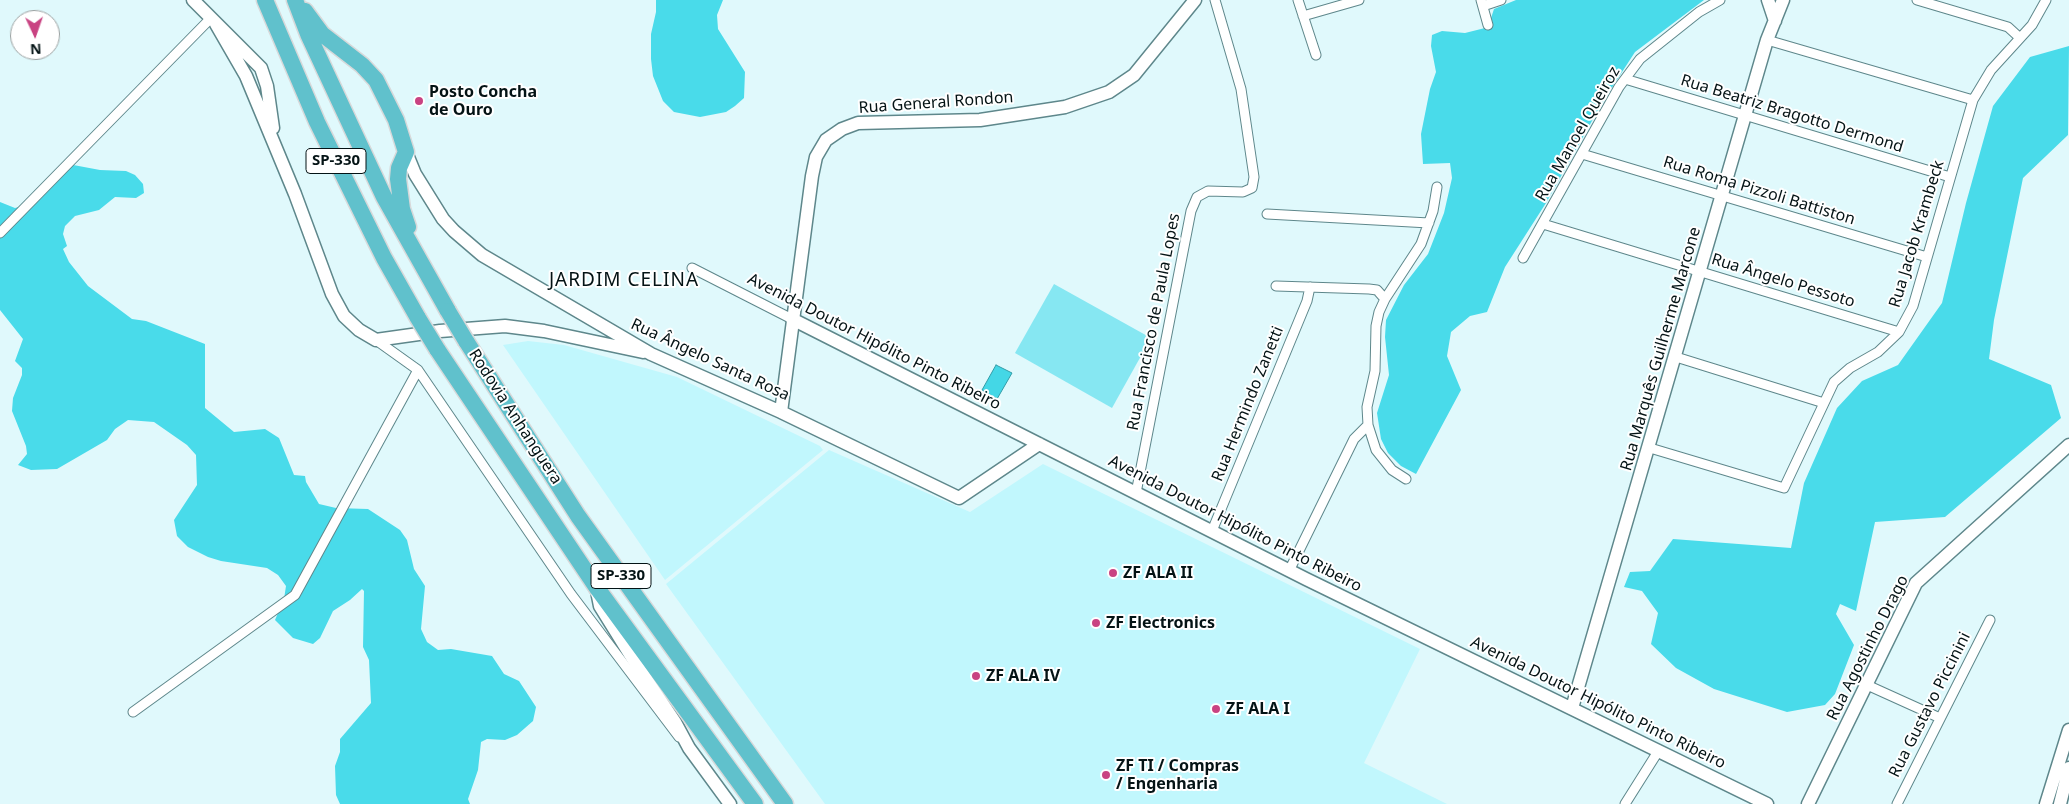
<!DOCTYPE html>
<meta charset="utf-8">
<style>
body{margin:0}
#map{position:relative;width:2069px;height:804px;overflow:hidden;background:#e0f9fc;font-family:"Noto Sans",sans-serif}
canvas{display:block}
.north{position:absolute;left:10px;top:10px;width:50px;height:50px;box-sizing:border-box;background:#fff;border:1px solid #9ba1a1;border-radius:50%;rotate:177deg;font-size:14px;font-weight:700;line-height:20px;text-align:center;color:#041315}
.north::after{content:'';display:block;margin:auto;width:18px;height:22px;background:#c94382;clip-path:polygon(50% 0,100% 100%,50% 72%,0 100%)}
</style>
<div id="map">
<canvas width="2069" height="804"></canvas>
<div class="north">N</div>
</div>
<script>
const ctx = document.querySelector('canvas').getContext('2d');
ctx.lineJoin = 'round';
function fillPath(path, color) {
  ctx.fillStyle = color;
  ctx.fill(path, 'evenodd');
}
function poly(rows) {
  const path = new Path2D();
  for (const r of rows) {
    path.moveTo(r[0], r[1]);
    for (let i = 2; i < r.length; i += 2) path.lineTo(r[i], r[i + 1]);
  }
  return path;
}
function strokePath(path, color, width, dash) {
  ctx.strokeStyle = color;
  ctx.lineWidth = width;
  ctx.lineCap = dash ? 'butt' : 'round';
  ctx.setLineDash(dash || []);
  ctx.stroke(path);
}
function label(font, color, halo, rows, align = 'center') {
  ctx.font = font + ' "Noto Sans",sans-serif';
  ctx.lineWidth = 4;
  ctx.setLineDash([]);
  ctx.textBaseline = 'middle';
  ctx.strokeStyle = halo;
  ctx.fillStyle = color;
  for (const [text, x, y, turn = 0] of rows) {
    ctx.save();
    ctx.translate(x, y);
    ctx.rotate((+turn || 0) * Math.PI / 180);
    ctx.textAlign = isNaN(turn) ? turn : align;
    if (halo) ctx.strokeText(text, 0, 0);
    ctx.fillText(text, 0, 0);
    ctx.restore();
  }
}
fillPath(poly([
 [528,341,564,345,677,377,820,446,823,450,665,580,503,345],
 [829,450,970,512,1043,464,1420,649,1364,763,1447,804,825,804,666,584]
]), '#c1f7fd');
fillPath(poly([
 [1054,284,1151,338,1112,408,1015,353]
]), '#86e7f2');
fillPath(poly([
 [656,0,723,0,717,15,718,29,745,72,744,98,735,106,726,112,700,117,674,112,663,101,653,76,651,59,651,34,656,12],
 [1516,0,1704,0,1635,52,1602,103,1546,203,1505,267,1487,312,1470,316,1451,332,1447,356,1461,390,1416,474,1401,466,1388,453,1381,439,1377,413,1389,375,1385,337,1386,320,1404,285,1428,254,1444,213,1452,178,1450,163,1423,164,1421,134,1430,89,1436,72,1431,46,1432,35,1442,31,1465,33,1493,26,1491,18,1494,9],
 [2069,46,2068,135,2023,178,1994,320,1989,359,2051,385,2061,418,1945,517,1875,522,1856,611,1840,604,1836,614,1854,645,1835,694,1825,705,1787,712,1714,689,1676,668,1651,644,1658,613,1642,591,1624,587,1630,572,1650,571,1673,539,1791,548,1804,483,1837,408,1862,381,1898,365,1942,303,1966,203,1993,106,2030,57],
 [68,164,100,170,126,171,135,175,143,184,144,193,136,198,115,197,99,210,75,216,65,226,63,234,67,246,63,249,69,262,88,286,132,319,146,321,205,344,205,408,234,432,265,429,279,438,294,475,305,476,306,482,319,504,336,508,368,509,400,530,407,540,414,569,425,586,421,629,427,642,438,650,451,649,492,656,504,674,519,681,536,707,533,721,517,735,505,740,487,739,481,742,478,770,468,799,470,804,340,804,336,795,335,766,340,752,340,739,371,703,369,660,363,647,364,591,362,589,350,600,333,611,320,638,313,644,293,638,275,620,284,599,286,586,278,575,267,568,221,561,208,557,188,547,177,536,174,520,197,485,196,455,187,445,154,422,128,420,115,429,107,440,57,469,31,470,18,465,27,454,26,446,12,411,13,398,22,375,22,368,15,361,23,339,0,310,0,202,15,208,26,205]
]), '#49dbea');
const water = poly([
 [996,365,1012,373,997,399,982,390,996,365]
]);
fillPath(water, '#44d7e6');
strokePath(water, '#319ca7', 1);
const street = poly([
 [1298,0,1316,55],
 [1481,0,1488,25],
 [1917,0,2008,27,2020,38],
 [1483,6,1501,0],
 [1303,16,1359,0],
 [1767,40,1973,100],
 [1625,79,1950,177],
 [1582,154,1927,257],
 [1267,214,1429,223],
 [1543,224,1899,332],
 [0,233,211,18],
 [1523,258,1619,87,1640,59,1699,12,1720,0],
 [692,268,792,319],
 [1276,286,1369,289,1377,290,1385,299],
 [376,340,418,370,571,594,679,737],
 [1676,357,1824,403],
 [1650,448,1784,488,1834,382,1850,368,1878,352,1899,332,1913,306,1973,100,1991,70,2032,25,2046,0],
 [1406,479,1392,470,1376,450,1368,425,1367,407,1375,371,1376,326,1379,312,1385,299,1421,244,1433,211,1437,187],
 [1136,493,1191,211,1197,197,1208,191,1243,192,1252,188,1254,177,1241,89,1215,0],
 [1212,531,1307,301,1310,287],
 [1289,571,1354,439,1368,425],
 [1867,685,1940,718],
 [133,712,295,595,418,370],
 [1625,804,1659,750],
 [1897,804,1990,620]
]);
const secondary = poly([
 [193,0,261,68,267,86,273,128],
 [1768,0,1775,21],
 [216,24,246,76,295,194,332,294,344,316,359,330,376,340,440,331,505,326,544,331,643,352],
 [406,152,415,174,443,219,454,231,482,255,651,354,781,412,959,498,1039,444],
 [792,319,1306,579,1767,804],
 [781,412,812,176,816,157,826,140,842,129,858,123,980,120,1065,107,1109,92,1134,75,1195,0],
 [597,591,600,606,636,664,675,722,689,748,730,804],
 [1572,708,1767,40,1783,0],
 [1808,804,1916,583,2069,445],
 [2046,804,2069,730],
 [2060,804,2069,768]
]);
const highway = poly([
 [265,0,317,122,384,258,418,318],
 [295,0,308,34,384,197,448,311],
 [305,11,322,34,362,65,376,80,396,120,406,152,399,168,398,179,402,209,408,227],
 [466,341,578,516,785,804],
 [437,349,597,588,755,804]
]);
strokePath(street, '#5e878b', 11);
strokePath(secondary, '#5e878b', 15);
strokePath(highway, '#d7d9da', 19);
strokePath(street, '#fff', 9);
strokePath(secondary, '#fff', 12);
strokePath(highway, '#60c1cc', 16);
const highwayBridge = poly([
 [448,311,466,341],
 [418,318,437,349]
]);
strokePath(highwayBridge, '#d7d9da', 19, []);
strokePath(highwayBridge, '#60c1cc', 16);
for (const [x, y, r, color] of [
 [419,101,5,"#c94382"],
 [1113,573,5,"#c94382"],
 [1096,623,5,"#c94382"],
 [976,676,5,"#c94382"],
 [1216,709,5,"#c94382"],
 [1106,775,5,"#c94382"]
]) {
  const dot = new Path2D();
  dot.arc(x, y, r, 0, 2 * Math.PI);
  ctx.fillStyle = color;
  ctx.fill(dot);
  strokePath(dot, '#fff', 2);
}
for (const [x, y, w] of [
 [336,161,60],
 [621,576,60]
]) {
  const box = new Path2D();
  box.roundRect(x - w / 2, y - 12.5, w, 25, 4);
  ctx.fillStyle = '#fff';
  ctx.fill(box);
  strokePath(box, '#041315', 1);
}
label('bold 15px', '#041315', null, [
 ["SP-330",336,161],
 ["SP-330",621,576]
]);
label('bold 16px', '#041315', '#fff', [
 ["Posto Concha",429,92],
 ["de Ouro",429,110],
 ["ZF ALA II",1123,573],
 ["ZF Electronics",1106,623],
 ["ZF ALA IV",986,676],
 ["ZF ALA I",1226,709],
 ["ZF TI / Compras",1116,766],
 ["/ Engenharia",1116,784]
], 'left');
label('16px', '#041315', '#fff', [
 ["Rua General Rondon",936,103,-4],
 ["Rua Beatriz Bragotto Dermond",1792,114,17],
 ["Rua Manoel Queiroz",1578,134,-60],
 ["Rua Roma Pizzoli Battiston",1759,191,17],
 ["Rua Jacob Krambeck",1917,234,-73],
 ["Rua Ângelo Pessoto",1783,281,17],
 ["Rua Francisco de Paula Lopes",1154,322,-79],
 ["Avenida Doutor Hipólito Pinto Ribeiro",874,342,27],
 ["Rua Marquês Guilherme Marcone",1661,349,-74],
 ["Rua Ângelo Santa Rosa",710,360,25],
 ["Rua Hermindo Zanetti",1248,404,-68],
 ["Rodovia Anhanguera",515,417,57],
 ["Avenida Doutor Hipólito Pinto Ribeiro",1235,524,27],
 ["Rua Agostinho Drago",1868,648,-63],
 ["Avenida Doutor Hipólito Pinto Ribeiro",1598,703,26],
 ["Rua Gustavo Piccinini",1930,705,-63]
]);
ctx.letterSpacing = '1px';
label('19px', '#041315', '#fff', [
 ["JARDIM CELINA",624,281]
]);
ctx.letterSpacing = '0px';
</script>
